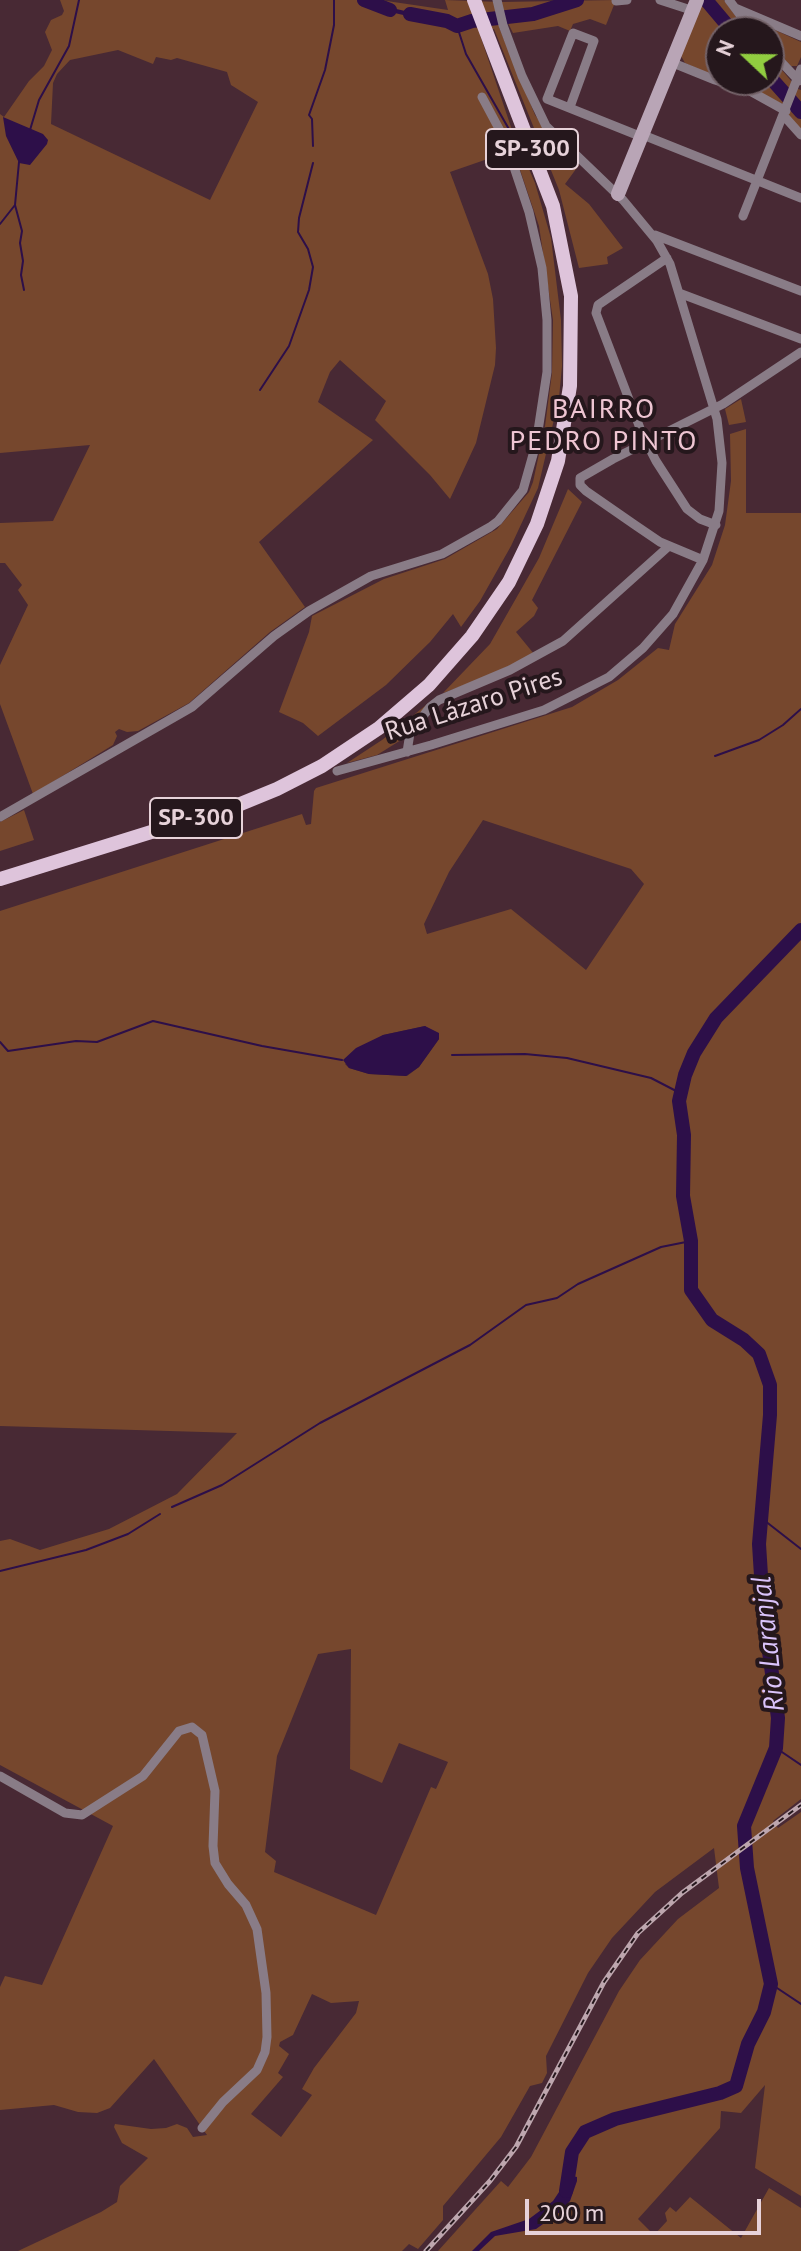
<!DOCTYPE html>
<meta charset="utf-8">
<style>
body{margin:0}
#map{position:relative;width:801px;height:2251px;overflow:hidden;background:#482934;font-family:"PT Sans",sans-serif}
canvas{display:block}
.north{position:absolute;left:705px;top:16px;width:80px;height:80px;box-sizing:border-box;background:#25171c;border:2px solid #736268;border-radius:50%;rotate:292deg;font-size:22px;font-weight:700;line-height:32px;text-align:center;color:#e7d2d9}
.north::after{content:'';display:block;margin:auto;width:28px;height:36px;background:#91cd40;clip-path:polygon(50% 0,100% 100%,50% 72%,0 100%)}
.scale{position:absolute;left:525px;top:2199px;width:236px;height:36px;box-sizing:border-box;border:4px solid #e7d2d9;border-top:0;padding-left:10px;font-size:24px;line-height:28px;white-space:nowrap;color:#e7d2d9;-webkit-text-stroke:6px #25171c;paint-order:stroke}
</style>
<div id="map">
<canvas width="801" height="2251"></canvas>
<div class="north">N</div>
<div class="scale">200 m</div>
</div>
<script>
const ctx = document.querySelector('canvas').getContext('2d');
ctx.lineJoin = 'round';
function fillPath(path, color) {
  ctx.fillStyle = color;
  ctx.fill(path, 'evenodd');
}
function poly(rows) {
  const path = new Path2D();
  for (const r of rows) {
    path.moveTo(r[0], r[1]);
    for (let i = 2; i < r.length; i += 2) path.lineTo(r[i], r[i + 1]);
  }
  return path;
}
function strokePath(path, color, width, dash) {
  ctx.strokeStyle = color;
  ctx.lineWidth = width;
  ctx.lineCap = dash ? 'butt' : 'round';
  ctx.setLineDash(dash || []);
  ctx.stroke(path);
}
function label(font, color, halo, rows, align = 'center') {
  ctx.font = font + ' "PT Sans",sans-serif';
  ctx.lineWidth = 8;
  ctx.setLineDash([]);
  ctx.textBaseline = 'middle';
  ctx.strokeStyle = halo;
  ctx.fillStyle = color;
  for (const [text, x, y, turn = 0] of rows) {
    ctx.save();
    ctx.translate(x, y);
    ctx.rotate((+turn || 0) * Math.PI / 180);
    ctx.textAlign = isNaN(turn) ? turn : align;
    if (halo) ctx.strokeText(text, 0, 0);
    ctx.fillText(text, 0, 0);
    ctx.restore();
  }
}
fillPath(poly([
 [60,0,380,0,448,10,445,0,501,2,616,0,606,25,590,19,573,24,570,31,558,26,513,33,508,23,499,27,535,115,548,133,579,165,565,184,589,204,623,248,607,257,608,264,579,268,559,190,494,29,480,35,512,130,504,129,496,133,502,154,450,172,488,274,493,299,496,348,495,365,476,443,450,499,430,475,375,420,386,401,340,360,330,372,318,402,373,440,259,542,305,607,270,632,189,703,138,731,127,732,119,729,115,732,117,736,113,745,33,794,0,704,0,665,28,605,18,590,22,585,5,563,0,563,0,523,53,521,90,445,0,453,0,114,4,117,29,81,44,66,52,50,45,32,51,20,62,15,64,11],
 [118,50,153,64,156,57,171,60,177,58,227,72,231,85,258,102,210,200,51,124,53,83,57,74,70,60],
 [695,0,724,0,747,32,721,32,721,80,685,63,681,56],
 [747,17,801,42,801,57,797,66,791,66,769,43,769,32,759,32],
 [769,55,798,89,801,90,801,131,790,120,783,104,721,80,769,80],
 [517,141,535,183,551,238,561,320,562,366,559,398,538,488,511,546,480,601,461,627,453,614,430,642,386,685,318,736,303,723,279,712,309,632,312,616,384,579,445,559,497,529,529,492,533,482,545,426,552,373,553,320,539,226,512,146],
 [741,399,746,422,729,425,725,409],
 [746,429,746,513,801,513,801,1799,773,1821,778,1828,801,1812,801,2196,755,2168,765,2085,741,2113,721,2111,720,2128,638,2219,654,2235,667,2221,665,2213,670,2207,676,2212,690,2197,741,2238,769,2188,801,2208,801,2251,438,2251,501,2181,508,2187,531,2157,619,1991,640,1960,678,1919,719,1888,714,1848,655,1892,612,1938,588,1973,546,2056,547,2073,542,2083,530,2086,501,2137,443,2206,443,2220,418,2249,409,2244,402,2251,18,2251,101,2212,117,2202,120,2186,148,2158,122,2143,114,2127,115,2124,151,2129,166,2128,177,2124,187,2128,193,2137,207,2135,154,2059,110,2108,97,2113,78,2112,54,2105,0,2110,0,1987,5,1976,42,1985,113,1826,0,1765,0,1541,10,1539,40,1550,109,1529,177,1494,237,1433,0,1426,0,911,302,814,306,825,311,824,314,791,316,788,572,707,618,680,658,648,669,650,675,624,712,565,725,525,731,481,730,434],
 [483,820,631,869,644,884,586,970,511,909,427,934,424,924,449,872],
 [425,1026,439,1039,419,1067,407,1076,369,1074,349,1068,345,1064,383,1035],
 [351,1649,350,1769,382,1783,399,1743,448,1762,436,1789,431,1787,376,1915,274,1872,276,1861,265,1852,277,1756,318,1654],
 [312,1994,331,2003,359,2001,356,2013,314,2068,302,2089,312,2095,281,2137,251,2114,283,2077,278,2073,289,2054,279,2046,280,2042,293,2035],
 [568,489,582,502,532,600,538,608,534,616,516,632,534,654,481,679,443,693,490,644,539,558],
 [430,702,401,740,377,755,347,763,382,740],
 [24,810,34,840,0,851,0,822]
]), '#76472d');
fillPath(poly([
 [372,0,392,8,427,16,412,17,373,8],
 [3,117,43,134,48,140,47,144,30,165,19,163,6,136],
 [425,1026,439,1033,439,1039,419,1067,406,1076,369,1074,349,1068,343,1060,356,1048,383,1035],
 [562,2174,577,2177,577,2181,570,2201,560,2212,536,2229,495,2236,479,2251,472,2251,491,2232,529,2219,553,2201,565,2183]
]), '#2d0f49');
strokePath(poly([
 [457,26,466,54,510,131],
 [30,130,39,100,69,46,79,0],
 [516,143,519,151],
 [313,146,312,119,309,115,325,70,334,25,334,0],
 [15,205,22,231,20,243,23,261,21,275,24,290],
 [0,224,15,205,19,162],
 [260,390,289,346,309,290,313,267,308,249,298,232,299,218,313,163],
 [715,756,759,740,783,725,801,709],
 [0,1042,8,1051,76,1041,97,1042,153,1021,262,1046,342,1060],
 [452,1055,525,1054,567,1058,651,1078,680,1093],
 [172,1507,222,1485,320,1423,470,1345,526,1305,557,1298,578,1284,661,1247,691,1241],
 [760,1517,801,1549],
 [0,1571,86,1550,128,1534,160,1514],
 [776,1748,801,1765],
 [771,1984,801,2004]
]), '#2d0f49', 2);
strokePath(poly([
 [364,0,390,10],
 [706,0,733,32],
 [410,14,447,21,457,26,472,21,533,14,577,0],
 [769,76,801,112],
 [566,2191,572,2152,585,2132,615,2119,720,2093,736,2086,748,2044,764,2012,771,1984,747,1868,744,1826,776,1748,778,1718,763,1607,759,1544,770,1415,770,1385,759,1354,744,1340,712,1320,691,1290,691,1241,683,1196,684,1135,679,1101,685,1075,694,1053,716,1018,801,930]
]), '#2d0f49', 14);
strokePath(poly([
 [660,0,694,11],
 [729,0,753,32],
 [616,1,627,0],
 [735,8,801,36],
 [769,49,799,81],
 [673,63,715,80,750,91,786,111],
 [570,107,594,41,573,33,547,99,642,137],
 [784,116,801,135],
 [643,135,801,198],
 [743,216,801,69],
 [655,235,801,291],
 [667,258,598,305,596,313,643,436,656,461,687,509,700,519,716,525],
 [679,293,801,339],
 [703,560,660,542,635,525,586,491,580,485,580,478,613,459,723,404,801,352],
 [407,752,410,733,430,707,439,700,510,670,563,641,669,546],
 [337,771,431,745,544,710,609,677,643,648,673,614,703,560,719,511,722,463,717,419,670,264,657,241,623,200,546,126,522,76,503,25,497,0],
 [0,817,192,707,274,636,309,611,371,576,442,554,490,527,498,521,523,490,536,444,547,372,547,320,542,268,529,212,505,140,482,97],
 [0,1776,65,1813,82,1815,143,1776,179,1731,192,1727,202,1735,215,1791,213,1846,215,1863,228,1884,246,1905,257,1929,266,1993,267,2037,265,2052,257,2070,223,2102,202,2128]
]), '#897c87', 9);
strokePath(poly([
 [618,194,697,0]
]), '#b9a5b6', 14);
strokePath(poly([
 [0,879,238,805,277,789,322,766,379,728,429,685,472,636,509,582,537,524,558,461,570,386,571,296,553,206,474,0]
]), '#dec4db', 14);
const rail = poly([
 [426,2251,490,2181,516,2147,604,1982,638,1933,682,1893,801,1805]
]);
strokePath(rail, '#bda6ae', 5);
strokePath(rail, '#25171c', 2, [6]);
for (const [x, y, w] of [
 [532,149,92],
 [196,818,92]
]) {
  const box = new Path2D();
  box.roundRect(x - w / 2, y - 20, w, 40, 6);
  ctx.fillStyle = '#25171c';
  ctx.fill(box);
  strokePath(box, '#e7d2d9', 2);
}
label('bold 24px', '#e7d2d9', null, [
 ["SP-300",532,149],
 ["SP-300",196,818]
]);
label('26px', '#e7d2d9', '#25171c', [
 ["Rua Lázaro Pires",474,705,-18]
]);
ctx.letterSpacing = '2px';
label('28px', '#eec5d2', '#25171c', [
 ["BAIRRO",604,410],
 ["PEDRO PINTO",604,442]
]);
ctx.letterSpacing = '0px';
label('italic 28px', '#dac3fb', '#25171c', [
 ["Rio Laranjal",769,1644,-96]
]);
</script>
